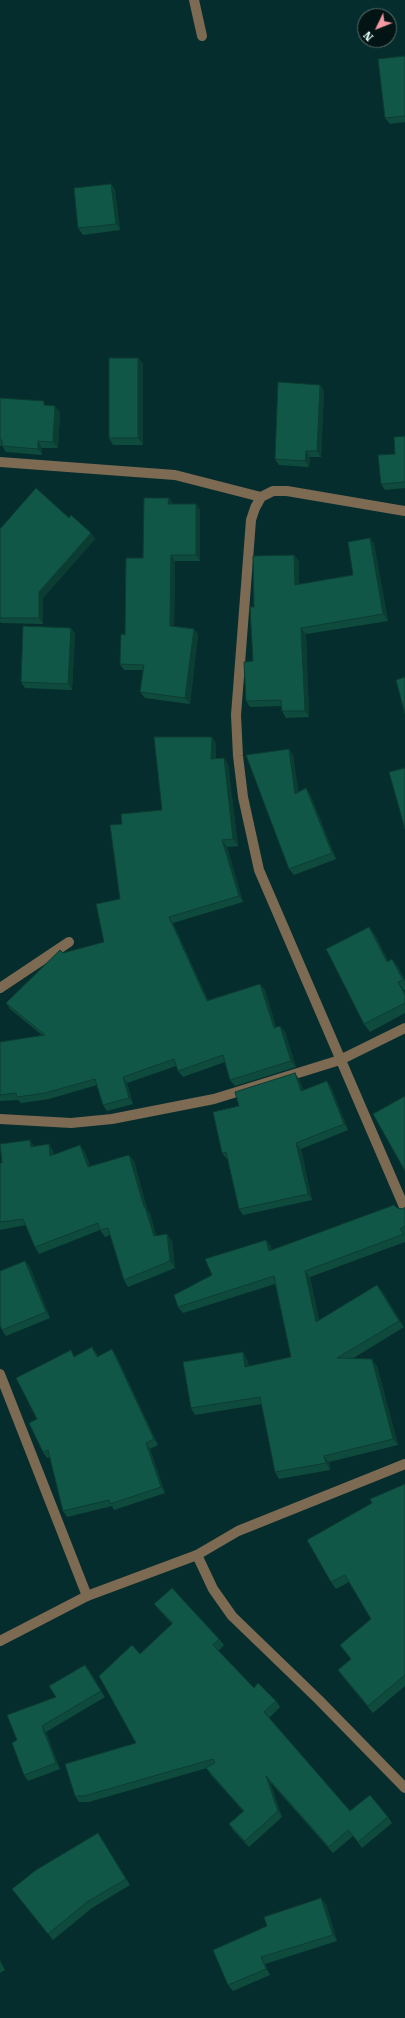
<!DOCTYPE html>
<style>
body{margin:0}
#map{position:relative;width:405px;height:2018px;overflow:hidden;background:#062d2d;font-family:"Roboto Serif",serif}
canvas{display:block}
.north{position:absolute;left:357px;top:8px;width:40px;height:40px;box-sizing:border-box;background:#021413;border:1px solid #5a6f6e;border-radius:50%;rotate:227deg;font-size:11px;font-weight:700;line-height:16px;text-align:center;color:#def8f6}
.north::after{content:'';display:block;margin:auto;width:14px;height:18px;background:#f49aa4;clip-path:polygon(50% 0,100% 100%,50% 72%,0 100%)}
</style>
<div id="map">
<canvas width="405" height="2018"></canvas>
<div class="north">N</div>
</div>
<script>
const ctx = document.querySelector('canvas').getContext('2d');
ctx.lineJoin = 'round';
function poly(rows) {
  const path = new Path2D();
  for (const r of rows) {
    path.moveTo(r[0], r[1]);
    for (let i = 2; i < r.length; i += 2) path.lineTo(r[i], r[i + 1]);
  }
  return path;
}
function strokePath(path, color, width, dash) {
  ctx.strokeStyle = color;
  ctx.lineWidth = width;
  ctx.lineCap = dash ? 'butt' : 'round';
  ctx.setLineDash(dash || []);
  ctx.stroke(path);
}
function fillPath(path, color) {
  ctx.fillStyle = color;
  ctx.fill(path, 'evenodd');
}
strokePath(poly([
 [194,0,202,36],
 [0,462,175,475,261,497],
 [405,511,287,491,273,491,261,497,255,508,251,520,236,715,238,756,243,797,259,870,405,1209],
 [0,988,69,942],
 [0,1119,71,1123,112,1119,214,1099,340,1060,405,1028],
 [0,1374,87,1596],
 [197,1555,213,1589,232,1616,319,1700,405,1788]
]), '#7c6a53', 10);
strokePath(poly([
 [0,1641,87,1596,197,1555,238,1531,405,1464]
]), '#7c6a53', 10);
fillPath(poly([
 [405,56,405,122,390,124,385,118],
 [111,184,115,190,120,230,83,235,78,228],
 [138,358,143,364,143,445,113,445,109,438],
 [320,385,324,391,321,457,310,457,309,467,279,465,275,459],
 [0,398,47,406,60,412,58,448,42,448,42,455,6,452,2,446,0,446],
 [405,436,405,488,385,490,381,484,395,454],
 [172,504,196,504,200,510,200,561,175,561,174,626,194,629,198,635,190,704,145,698,140,692,143,670,124,670,120,664,125,635,143,558],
 [69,518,91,533,95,539,43,598,43,624,1,623,0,621,0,529],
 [370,538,374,544,388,621,306,634,309,717,286,718,282,711,282,706,250,707,246,701,253,661,254,607,294,555,299,561,299,584,353,575],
 [71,628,75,634,72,690,25,688,21,682],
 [212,737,216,744,216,759,228,764,238,846,227,847,243,902,173,923,208,1000,260,984,265,990,276,1027,280,1026,285,1032,296,1067,235,1086,230,1080,225,1062,183,1077,178,1071,176,1066,127,1083,133,1104,107,1111,103,1105,97,1085,49,1099,21,1103,18,1100,0,1101,0,1042,42,1035,10,1009,6,1003,63,953,104,942,120,899,122,824,162,810],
 [293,755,298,792,310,794,336,859,294,875,289,869],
 [369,927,375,935,388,961,398,967,405,980,405,990,404,990,405,992,405,1013,370,1032,364,1024],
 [299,1079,303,1090,331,1087,348,1130,301,1149,312,1200,243,1215,239,1209,228,1159,227,1159,222,1153,239,1106],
 [49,1144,53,1151,54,1155,80,1145,85,1152,90,1166,129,1155,134,1161,147,1209,150,1213,156,1235,172,1241,175,1268,128,1287,124,1280,110,1235,105,1237,100,1230,39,1254,35,1247,26,1225,0,1230,0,1163,2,1163,34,1146],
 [405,1207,405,1242,310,1277,319,1320,382,1291,404,1327,352,1359,377,1366,398,1445,329,1462,330,1470,279,1479,275,1472,262,1404,195,1415,191,1408,247,1359,249,1366,291,1357,275,1284,183,1313,178,1307,212,1275,266,1240,271,1246,271,1250,397,1208,403,1209],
 [25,1261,30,1267,50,1318,6,1336,2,1330],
 [92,1347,98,1356,116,1355,158,1445,150,1449,165,1493,114,1510,112,1506,67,1517,63,1511,50,1457,47,1458,43,1452,37,1419,75,1356],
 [405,1484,405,1686,373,1713,343,1677,338,1670,351,1659,340,1645,371,1619,349,1582,336,1589,331,1582],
 [154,1604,219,1639,224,1645,218,1651,254,1688,276,1701,280,1707,269,1718,350,1811,388,1817,392,1823,362,1848,353,1836,333,1853,270,1782,282,1817,249,1847,233,1830,229,1824,243,1811,210,1774,207,1768,89,1802,79,1802,75,1796,136,1743,140,1654,172,1624,159,1610],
 [85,1665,105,1697,46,1732,60,1769,28,1781,24,1775,17,1740],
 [102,1839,130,1885,92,1908,53,1940,12,1889],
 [326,1904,337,1941,265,1964,270,1975,233,1991,228,1985,213,1950],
 [0,1960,5,1970,0,1973]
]), '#0f4b3d');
fillPath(poly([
 [111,184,115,190,120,230,116,224],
 [138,358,143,364,143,445,138,438],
 [320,385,324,391,321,457,317,451],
 [55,406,60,412,58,448,53,442],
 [38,441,42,448,42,455,38,449],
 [306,451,310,457,309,467,305,461],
 [169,498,173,504,168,504],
 [196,504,200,510,200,561,196,555],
 [91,533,95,539,43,598,43,624,39,618,39,592],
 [370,538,374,544,388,621,383,614],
 [171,555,175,561,174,632,170,626],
 [294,555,299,561,299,591,295,585],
 [71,628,75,634,72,690,68,684],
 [301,628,306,634,309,717,305,711],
 [194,629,198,635,190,704,185,698],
 [212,737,216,744,216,765,211,759],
 [289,749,293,755,300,801,295,794],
 [224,758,228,764,238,846,233,839],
 [306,788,310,794,336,859,332,853],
 [222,840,227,847,243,902,239,896],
 [169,917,173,923,211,1007,207,1001],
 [369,927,375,935,393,970,387,962],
 [392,959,398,967,405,980,405,982],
 [398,982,404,990,405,992,405,995],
 [260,984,265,990,278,1034,274,1028],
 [280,1026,285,1032,296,1067,291,1061],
 [295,1073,299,1079,305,1097,301,1091],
 [123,1077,127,1083,133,1104,129,1098],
 [327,1081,331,1087,348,1130,344,1124],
 [30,1140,34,1146,31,1147],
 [296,1143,301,1149,312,1200,308,1194],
 [49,1144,53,1151,55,1163,50,1156],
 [80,1145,85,1152,92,1173,88,1167],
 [129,1155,134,1161,147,1209,150,1213,158,1242,154,1236,144,1207],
 [167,1234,172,1241,175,1268,170,1261],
 [266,1240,271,1246,273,1257,269,1251],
 [25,1261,30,1267,50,1318,46,1312],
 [305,1271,310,1277,321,1329,316,1322],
 [377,1285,382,1291,404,1327,399,1321],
 [112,1349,116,1355,158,1445,154,1439],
 [243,1352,247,1359,250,1373,245,1367],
 [372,1359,377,1366,398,1445,393,1439],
 [146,1443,150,1449,165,1493,161,1487],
 [324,1456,329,1462,330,1470,326,1463],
 [85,1665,90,1671,105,1697,101,1691],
 [42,1726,46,1732,60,1769,56,1763],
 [266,1776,270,1782,282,1817,278,1811],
 [98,1833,102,1839,130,1885,126,1879],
 [321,1898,326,1904,337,1941,333,1935],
 [261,1957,265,1964,270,1975,266,1969],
 [0,1960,5,1970,0,1962]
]), '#0c3d32');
const building = poly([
 [405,56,405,116,385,118,378,59,405,56],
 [111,184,116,224,78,228,74,188,111,184],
 [109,358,138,358,138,438,109,438,109,358],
 [278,382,320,385,317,451,306,451,305,461,275,459,278,382],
 [0,398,44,401,44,405,55,406,53,442,38,441,38,449,2,446,2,440,0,440,0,398],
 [405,436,405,482,381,484,378,455,395,454,394,437,405,436],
 [36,488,69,518,71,515,91,533,39,592,39,618,0,618,0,529,36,488],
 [144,498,169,498,168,504,196,504,196,555,171,555,170,626,194,629,185,698,140,692,144,665,120,664,121,634,125,635,126,558,143,558,144,498],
 [370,538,383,614,301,628,305,711,282,711,281,700,246,701,244,662,253,661,250,607,254,607,253,556,294,555,295,585,353,575,348,542,370,538],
 [23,626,71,628,68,684,21,682,23,626],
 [405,677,405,714,396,680,405,677],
 [154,737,212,737,211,759,224,758,233,839,222,840,239,896,169,917,207,1001,260,984,274,1028,280,1026,291,1061,230,1080,223,1055,178,1071,174,1059,123,1077,129,1098,103,1105,95,1079,45,1093,17,1097,16,1093,0,1095,0,1042,45,1035,6,1003,60,950,63,953,104,942,96,904,120,899,110,825,122,824,121,814,162,810,154,737],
 [289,749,295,794,306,788,332,853,289,869,246,755,289,749],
 [405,768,405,829,389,772,405,768],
 [369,927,387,962,392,959,403,980,398,982,405,995,405,1003,364,1024,326,949,369,927],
 [295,1073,301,1091,327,1081,344,1124,296,1143,308,1194,239,1209,226,1152,222,1153,213,1112,239,1106,235,1092,295,1073],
 [405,1096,405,1171,373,1114,405,1096],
 [30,1140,31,1147,49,1144,50,1156,80,1145,88,1167,129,1155,144,1207,145,1207,154,1236,167,1234,170,1261,124,1280,108,1228,100,1230,98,1223,35,1247,23,1219,0,1222,0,1163,2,1163,0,1144,30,1140],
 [394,1205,397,1208,403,1209,405,1207,405,1226,400,1229,404,1234,305,1271,316,1322,377,1285,399,1321,337,1358,372,1359,393,1439,324,1456,326,1463,275,1472,260,1397,191,1408,183,1362,243,1352,245,1367,291,1357,274,1276,178,1307,174,1295,212,1275,205,1259,266,1240,269,1251,394,1205],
 [25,1261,46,1312,2,1330,0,1325,0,1271,25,1261],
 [92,1347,97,1357,112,1349,154,1439,146,1443,161,1487,110,1504,109,1500,63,1511,48,1450,43,1452,29,1423,37,1419,16,1378,71,1350,74,1357,92,1347],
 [405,1484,405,1675,368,1706,338,1670,351,1659,340,1645,371,1619,345,1575,331,1582,307,1540,372,1503,370,1499,405,1484],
 [172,1588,219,1639,213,1645,254,1688,258,1683,276,1701,264,1712,350,1811,370,1795,388,1817,358,1842,348,1830,329,1847,266,1776,278,1811,245,1841,229,1824,244,1811,206,1768,215,1763,213,1759,84,1796,75,1796,65,1764,136,1743,99,1676,132,1645,140,1654,173,1623,154,1604,172,1588],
 [85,1665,101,1691,42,1726,56,1763,24,1775,12,1743,17,1740,7,1715,56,1697,49,1686,85,1665],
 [98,1833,126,1879,87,1902,48,1934,12,1889,36,1870,98,1833],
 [321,1898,333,1935,261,1957,266,1969,228,1985,213,1950,267,1926,264,1917,321,1898]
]);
fillPath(building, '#115747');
strokePath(building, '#0c3d32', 1);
</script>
